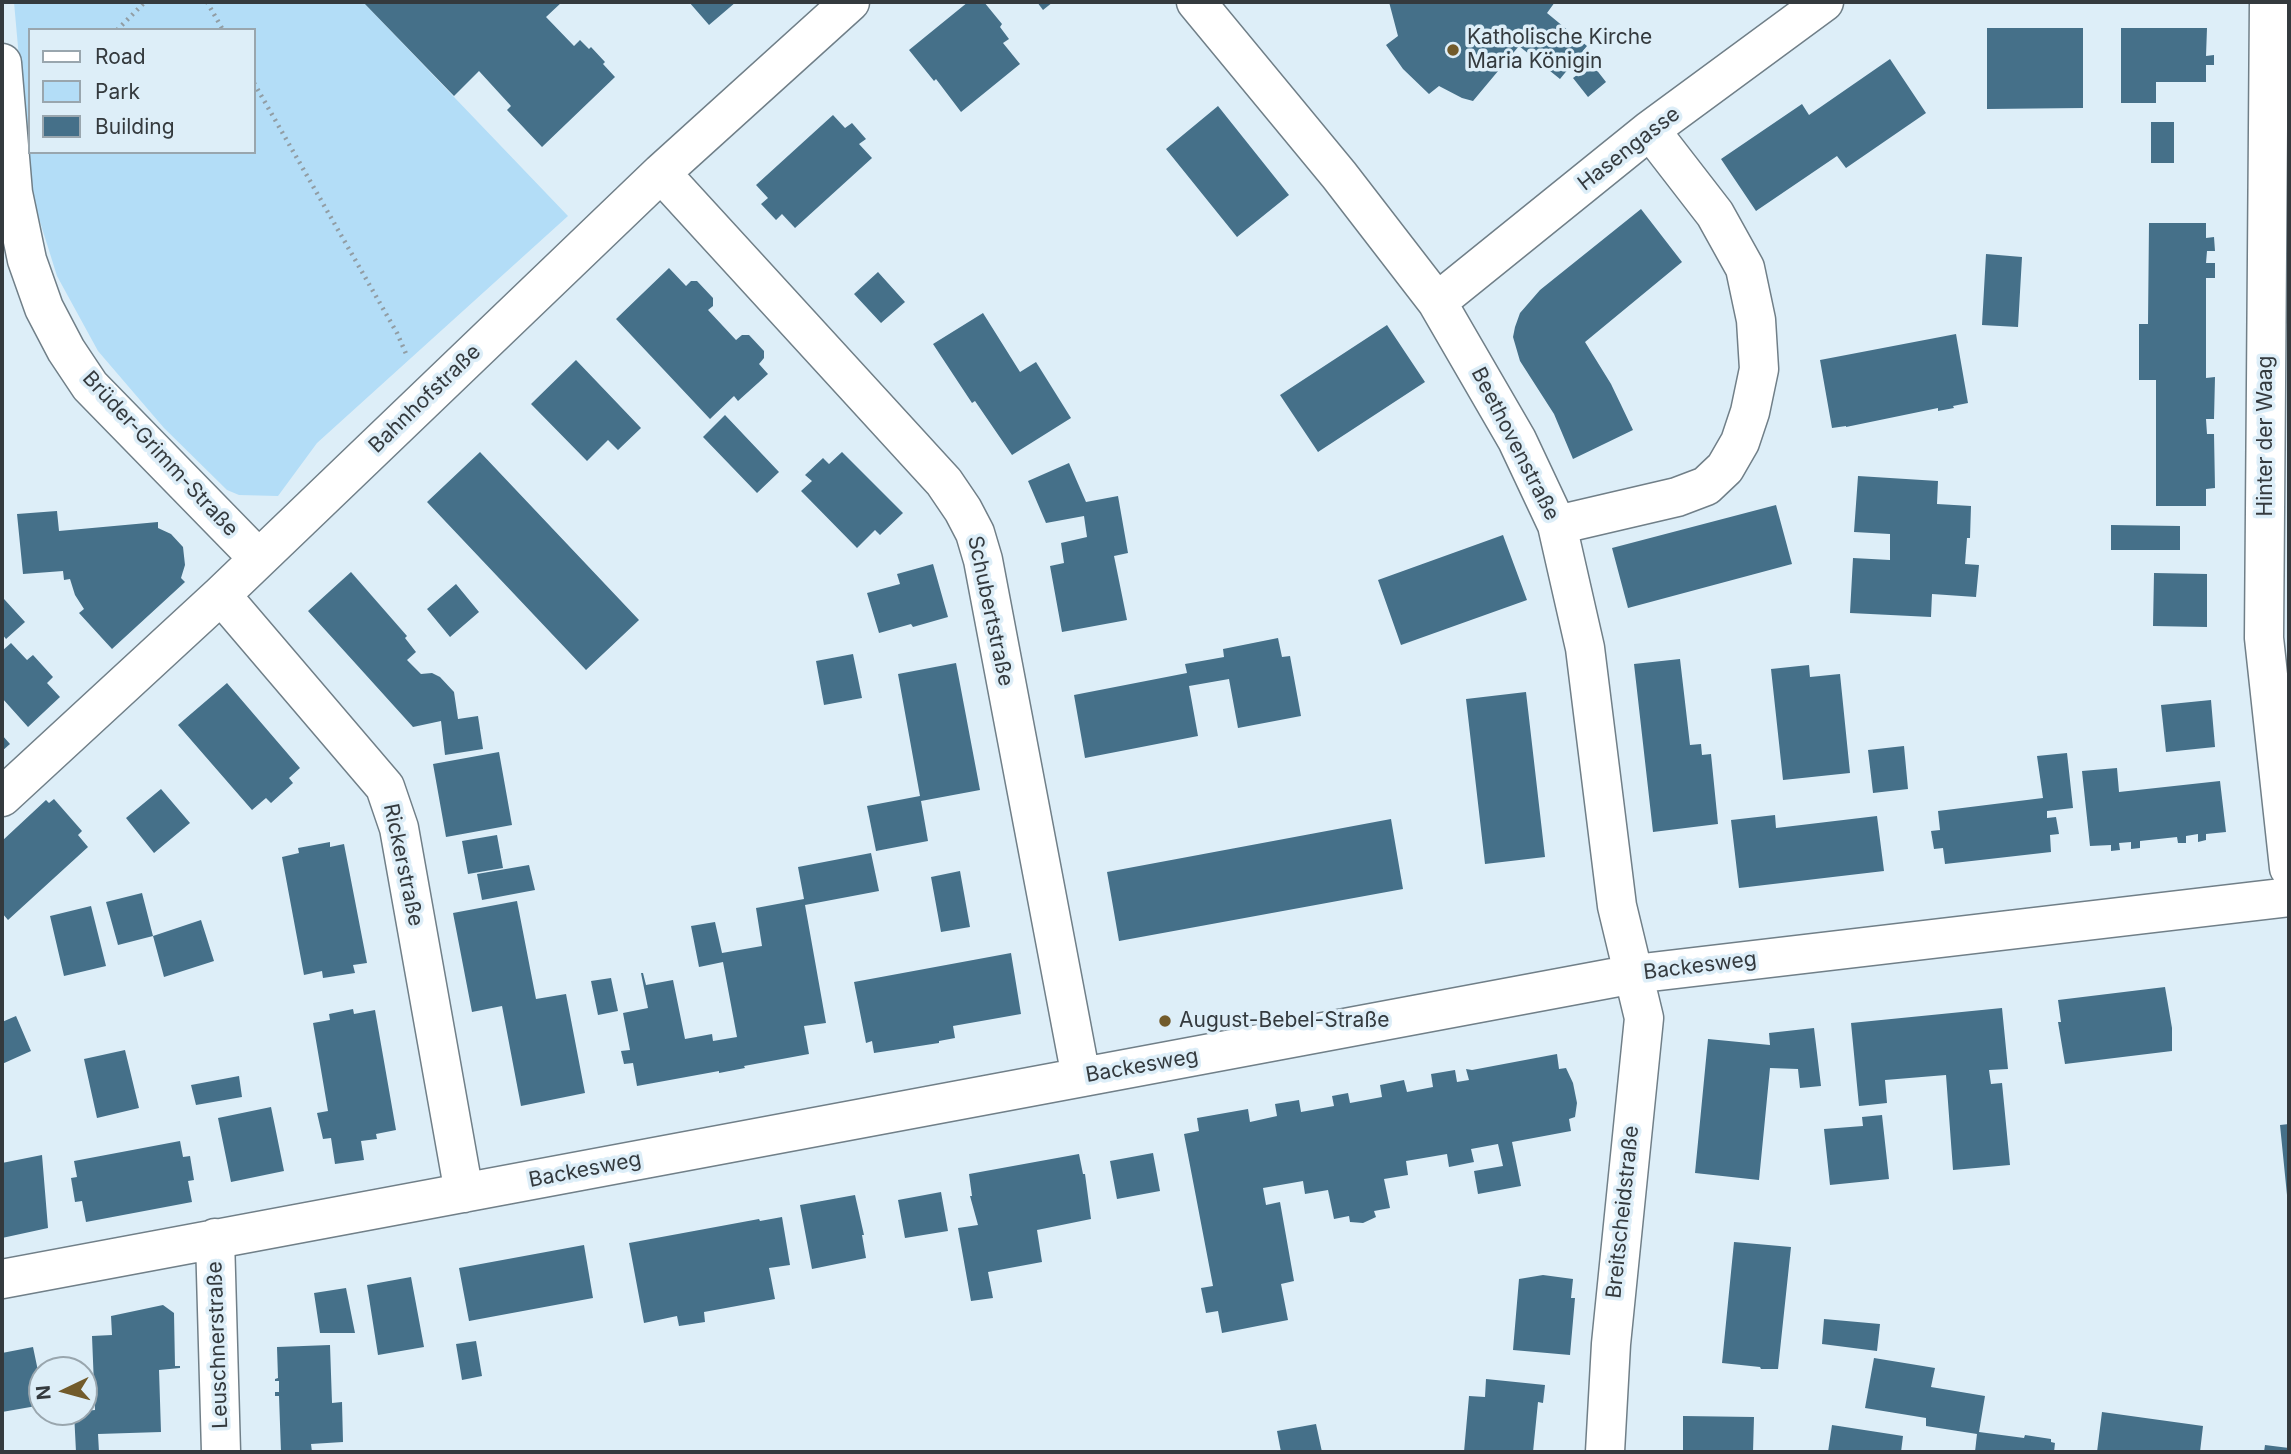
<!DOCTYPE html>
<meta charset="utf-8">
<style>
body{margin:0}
#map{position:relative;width:2291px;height:1454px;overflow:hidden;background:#ddeef8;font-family:Inter,sans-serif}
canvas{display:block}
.frame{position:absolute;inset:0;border:4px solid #343a3e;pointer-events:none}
.legend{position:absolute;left:28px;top:28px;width:228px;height:126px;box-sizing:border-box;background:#ddeef8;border:2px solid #99a6ae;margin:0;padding:9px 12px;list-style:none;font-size:21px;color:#343a3e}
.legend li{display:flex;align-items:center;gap:14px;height:35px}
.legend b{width:35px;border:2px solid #99a6ae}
.north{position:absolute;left:28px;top:1356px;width:70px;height:70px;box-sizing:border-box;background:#ddeef8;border:2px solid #99a6ae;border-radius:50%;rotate:265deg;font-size:19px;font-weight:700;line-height:28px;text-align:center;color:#343a3e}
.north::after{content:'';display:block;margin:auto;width:24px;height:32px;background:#725b2b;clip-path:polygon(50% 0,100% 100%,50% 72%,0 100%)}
</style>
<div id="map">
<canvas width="2291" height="1454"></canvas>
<div class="frame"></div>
<ul class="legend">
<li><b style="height:9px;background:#fff"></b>Road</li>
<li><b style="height:19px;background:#b3ddf7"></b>Park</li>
<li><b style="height:19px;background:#457089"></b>Building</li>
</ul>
<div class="north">N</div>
</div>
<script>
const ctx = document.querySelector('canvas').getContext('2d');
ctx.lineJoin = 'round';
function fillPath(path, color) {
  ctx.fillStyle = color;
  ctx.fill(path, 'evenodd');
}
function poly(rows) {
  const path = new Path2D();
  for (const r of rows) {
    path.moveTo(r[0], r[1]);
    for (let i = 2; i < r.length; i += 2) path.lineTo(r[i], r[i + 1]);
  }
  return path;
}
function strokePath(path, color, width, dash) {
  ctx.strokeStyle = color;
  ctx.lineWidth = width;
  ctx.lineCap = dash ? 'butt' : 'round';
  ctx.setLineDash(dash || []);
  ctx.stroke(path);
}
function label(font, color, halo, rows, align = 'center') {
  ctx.font = font + ' Inter,sans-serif';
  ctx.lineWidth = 7;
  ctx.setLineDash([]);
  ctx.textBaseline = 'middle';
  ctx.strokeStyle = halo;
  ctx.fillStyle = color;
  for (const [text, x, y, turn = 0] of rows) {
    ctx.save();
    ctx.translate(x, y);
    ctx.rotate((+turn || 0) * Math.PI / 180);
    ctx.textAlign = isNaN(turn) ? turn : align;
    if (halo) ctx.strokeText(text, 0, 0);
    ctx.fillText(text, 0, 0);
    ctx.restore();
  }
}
fillPath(poly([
 [14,2,363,2,568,216,317,443,278,496,239,495,227,490,164,428,98,351,57,276,31,193],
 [30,30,254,30,254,152,30,152]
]), '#b3ddf7');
fillPath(poly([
 [363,2,562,2,546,17,574,46,580,40,589,49,591,47,605,62,603,64,615,77,542,147,507,110,511,106,479,71,454,96],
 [689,2,736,2,709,25],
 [968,2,984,2,1002,24,1000,27,1009,39,1003,43,1020,64,961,112,936,79,934,81,909,50],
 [1037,2,1053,2,1043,10],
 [1389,2,1555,2,1547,13,1587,46,1560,79,1519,46,1473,101,1462,98,1439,86,1429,94,1403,69,1386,45,1398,36],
 [1987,28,2083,28,2083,108,1987,109],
 [2121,28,2207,28,2206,56,2214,55,2214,65,2206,65,2206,82,2156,82,2156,103,2121,103],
 [1890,59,1926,113,1846,168,1837,156,1756,211,1721,159,1802,104,1809,115],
 [1592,64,1606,82,1588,97,1573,78],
 [1218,106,1289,195,1237,237,1166,149],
 [833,115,845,128,852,123,866,139,859,144,872,158,795,228,782,214,776,220,761,204,768,198,756,185],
 [2151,122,2174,122,2174,163,2151,163],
 [1641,209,1682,262,1585,342,1611,384,1633,430,1573,459,1554,414,1520,361,1513,337,1515,327,1520,313,1540,290],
 [2149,223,2206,223,2206,238,2214,237,2215,251,2207,251,2206,263,2215,263,2215,278,2206,278,2206,378,2215,377,2214,419,2206,419,2207,434,2214,434,2215,488,2206,489,2206,506,2156,506,2156,380,2139,380,2139,324,2148,324],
 [1986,254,2022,257,2018,327,1982,325],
 [669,268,686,286,691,281,697,281,713,298,713,306,708,310,736,340,742,335,749,335,764,351,764,358,759,364,768,374,738,401,734,396,710,419,616,319],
 [878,272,905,302,881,323,854,294],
 [983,313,1020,372,1036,362,1071,418,1012,455,975,401,972,403,933,344],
 [1387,325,1425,382,1318,452,1280,395],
 [1956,334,1968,403,1953,406,1954,408,1938,411,1938,408,1846,427,1846,426,1832,428,1820,360],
 [576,360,641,428,618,450,608,440,587,461,531,404],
 [725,415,779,472,757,493,703,437],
 [480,452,639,620,586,670,427,502],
 [842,452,903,513,880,535,875,530,857,548,801,491,812,481,805,475,823,458,829,464],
 [1069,463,1086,502,1118,496,1128,553,1114,556,1127,620,1062,632,1050,566,1064,563,1061,543,1087,537,1084,516,1046,523,1028,481],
 [1858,476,1938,481,1937,504,1971,506,1970,538,1967,538,1965,564,1979,565,1976,597,1932,594,1931,617,1850,613,1853,558,1890,560,1890,534,1854,532],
 [1776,505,1792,564,1628,608,1612,548],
 [57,511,59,531,158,522,158,528,171,534,183,547,185,565,181,578,185,582,112,649,79,613,84,609,75,595,70,579,64,580,63,571,23,574,17,514],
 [2111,525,2180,526,2180,550,2111,550],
 [1503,535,1527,600,1401,645,1378,580],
 [933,564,948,617,913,627,911,624,879,633,867,593,900,584,897,574],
 [351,572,407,636,405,638,416,652,407,660,421,674,432,673,440,677,454,692,458,719,478,716,483,749,445,755,441,721,413,727,308,611],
 [2154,573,2207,574,2207,627,2153,626],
 [456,584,479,612,450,637,427,609],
 [4,599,25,622,6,639,2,634,2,600],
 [1278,638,1282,657,1290,656,1301,716,1238,728,1229,679,1189,686,1198,736,1085,758,1074,695,1187,673,1185,664,1224,657,1223,649],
 [11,643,27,660,33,655,53,677,47,683,60,697,28,727,2,698,2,651],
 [853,654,862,698,824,705,816,661],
 [1680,659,1690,745,1701,744,1702,755,1711,754,1718,824,1653,832,1634,664],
 [956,663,980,790,921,801,928,841,876,851,867,806,920,796,898,674],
 [1809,665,1810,677,1840,674,1850,773,1783,780,1771,669],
 [227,683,300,768,289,778,293,783,271,803,266,798,252,810,178,725],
 [1526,692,1545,857,1485,864,1466,699],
 [2211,700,2215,747,2166,752,2161,705],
 [2,735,10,744,2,751],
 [1904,746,1908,789,1873,793,1868,750],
 [499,752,512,825,446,837,433,764],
 [2067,753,2073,808,2047,811,2047,818,2056,817,2059,834,2050,835,2051,852,1945,864,1943,848,1934,849,1931,831,1940,830,1938,811,2043,798,2037,756],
 [2117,768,2119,792,2220,781,2226,832,2206,834,2206,840,2198,842,2198,834,2186,836,2186,843,2178,843,2177,837,2140,841,2140,848,2131,849,2131,842,2119,843,2120,850,2111,851,2111,845,2090,846,2082,771],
 [161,789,190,823,154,853,126,818],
 [54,799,82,831,78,835,88,847,8,920,2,913,2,841,46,800,49,803],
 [1775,815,1776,828,1877,816,1884,871,1739,888,1731,820],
 [1391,819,1403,889,1119,941,1107,872],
 [497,835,503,868,468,874,462,841],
 [330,842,330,847,344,844,367,963,353,965,355,973,323,978,322,971,304,975,282,857,299,853,298,848],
 [871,853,879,891,805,905,826,1023,804,1026,809,1054,744,1066,745,1068,719,1073,719,1071,637,1086,633,1063,624,1064,621,1051,630,1050,623,1013,648,1008,641,973,643,973,646,985,673,980,685,1039,712,1034,713,1041,737,1037,723,962,699,967,691,926,715,922,722,953,762,946,756,908,804,899,798,867],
 [529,865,535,890,482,900,477,874],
 [960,871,970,927,941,932,931,877],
 [142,893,153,936,118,945,106,902],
 [517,901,536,999,566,994,585,1093,521,1106,502,1006,472,1012,453,913],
 [91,906,106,966,64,976,50,916],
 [201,920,214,961,164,977,153,936],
 [1011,953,1021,1014,953,1026,955,1038,939,1041,939,1043,874,1053,872,1041,866,1043,854,982],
 [611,978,618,1011,598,1015,591,981],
 [2165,987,2172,1028,2172,1051,2065,1064,2058,1022,2061,1022,2058,1000],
 [2002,1008,2008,1069,1989,1070,1991,1084,2002,1083,2010,1165,1953,1170,1946,1075,1885,1080,1887,1103,1859,1106,1851,1023],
 [353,1009,354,1014,375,1010,396,1130,376,1134,377,1139,361,1141,364,1160,335,1164,331,1138,323,1139,317,1113,328,1111,313,1023,330,1020,329,1014],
 [16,1016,31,1051,2,1064,2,1022],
 [1814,1028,1821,1086,1800,1088,1798,1069,1770,1068,1759,1180,1695,1173,1708,1039,1770,1045,1769,1033],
 [125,1050,139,1108,97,1118,84,1059],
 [1557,1054,1559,1069,1566,1068,1573,1083,1577,1103,1575,1117,1569,1119,1571,1131,1512,1142,1521,1186,1478,1194,1474,1171,1503,1166,1498,1144,1471,1149,1474,1162,1449,1167,1447,1154,1406,1161,1408,1175,1384,1179,1390,1208,1374,1211,1376,1217,1363,1223,1350,1222,1349,1216,1334,1219,1328,1190,1305,1194,1303,1181,1263,1188,1266,1205,1280,1202,1294,1281,1281,1284,1288,1320,1222,1333,1218,1311,1206,1313,1201,1288,1213,1286,1184,1134,1199,1131,1197,1118,1248,1109,1250,1122,1277,1116,1275,1104,1299,1100,1301,1112,1334,1106,1332,1096,1348,1093,1350,1103,1382,1097,1380,1085,1404,1080,1407,1092,1433,1087,1431,1074,1455,1070,1457,1082,1469,1080,1466,1069,1472,1070],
 [239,1076,242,1097,196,1105,191,1085],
 [271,1107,284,1171,231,1182,218,1118],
 [1882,1115,1889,1179,1830,1185,1824,1129,1863,1126,1862,1117],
 [2289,1124,2289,1195,2287,1195,2280,1125],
 [180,1141,183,1157,190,1156,194,1180,188,1181,192,1202,86,1222,82,1201,75,1202,71,1178,77,1177,74,1161],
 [1153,1153,1160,1191,1117,1199,1110,1161],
 [1079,1154,1083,1174,1085,1174,1091,1219,1037,1230,1042,1262,988,1272,993,1298,971,1301,958,1228,978,1225,970,1196,972,1196,969,1174],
 [42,1155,48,1228,2,1238,2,1163],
 [941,1192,948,1231,905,1238,898,1200],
 [855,1195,864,1235,862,1235,866,1258,812,1269,800,1205],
 [782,1217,790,1265,769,1268,775,1299,704,1312,705,1322,679,1326,677,1316,644,1323,629,1243,759,1219,760,1221],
 [1734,1242,1791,1247,1778,1369,1761,1369,1760,1367,1722,1363],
 [584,1245,593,1298,469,1321,459,1268],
 [1543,1275,1573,1279,1571,1298,1575,1298,1570,1355,1513,1350,1519,1279],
 [411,1277,424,1347,378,1355,367,1285],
 [346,1288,355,1333,320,1333,314,1293],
 [163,1305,174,1313,175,1366,180,1366,180,1368,159,1370,161,1432,98,1434,99,1452,76,1452,74,1412,95,1410,92,1336,112,1335,111,1316],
 [1824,1319,1880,1324,1877,1351,1822,1344],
 [476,1341,482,1376,462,1380,456,1344],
 [330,1345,332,1403,342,1402,343,1442,311,1444,312,1452,281,1452,279,1396,275,1396,275,1392,279,1392,279,1381,275,1381,275,1379,278,1378,277,1347],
 [33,1347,42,1390,42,1405,2,1412,2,1353],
 [1874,1358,1935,1368,1931,1387,1985,1396,1979,1432,2024,1438,2025,1435,2051,1439,2051,1442,2055,1443,2054,1452,1975,1452,1977,1434,1926,1426,1926,1418,1865,1408],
 [1486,1379,1545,1385,1543,1403,1538,1402,1533,1452,1464,1452,1469,1396,1485,1397],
 [2102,1412,2203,1426,2200,1452,2097,1452],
 [1683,1416,1754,1417,1753,1452,1683,1452],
 [1316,1424,1322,1452,1281,1452,1277,1431],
 [1832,1425,1903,1436,1901,1452,1828,1452],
 [2265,1445,2289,1448,2289,1452,2264,1452]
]), '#457089');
const minor = poly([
 [1196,2,1339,175,1437,302,1517,440,1557,525,1585,648,1617,906,1644,1018,1611,1344,1605,1452],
 [2269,2,2264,638,2289,868],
 [2,63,13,193,27,260,44,308,66,350,90,386,258,558],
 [661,173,944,482,963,510,975,533,983,560,1081,1077],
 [1437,302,1650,130,1824,2],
 [1557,525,1677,497,1706,486,1725,468,1740,442,1750,412,1759,369,1756,320,1745,268,1715,214,1650,130],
 [221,595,385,787,399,828,464,1193],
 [2,797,221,595,661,173,850,2],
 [215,1238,221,1452],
 [2,1279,1634,974,2289,897]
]);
strokePath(minor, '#707f88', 41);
strokePath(poly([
 [207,2,223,30],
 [117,30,145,2],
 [254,83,397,333,407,356]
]), '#919da4', 4.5, [2, 5]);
strokePath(minor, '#fff', 38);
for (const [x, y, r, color] of [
 [1453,50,7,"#725b2b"],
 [1165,1021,7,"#725b2b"]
]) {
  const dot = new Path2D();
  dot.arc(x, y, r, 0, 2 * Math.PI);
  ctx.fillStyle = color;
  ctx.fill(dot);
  strokePath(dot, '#ddeef8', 2.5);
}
label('21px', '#343a3e', '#ddeef8', [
 ["Katholische Kirche",1467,38],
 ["Maria Königin",1467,62],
 ["August-Bebel-Straße",1179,1021]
], 'left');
label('21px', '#343a3e', '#ddeef8', [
 ["Hasengasse",1629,149,-38],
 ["Bahnhofstraße",425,399,-44],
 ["Hinter der Waag",2266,436,-90],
 ["Beethovenstraße",1515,444,63],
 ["Brüder-Grimm-Straße",160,454,47],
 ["Schubertstraße",990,611,78],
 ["Rickerstraße",403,865,78],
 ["Backesweg",1700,966,-7],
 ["Backesweg",1142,1066,-10],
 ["Backesweg",585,1170,-11],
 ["Breitscheidstraße",1623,1212,-84],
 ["Leuschnerstraße",218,1345,-92]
]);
</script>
